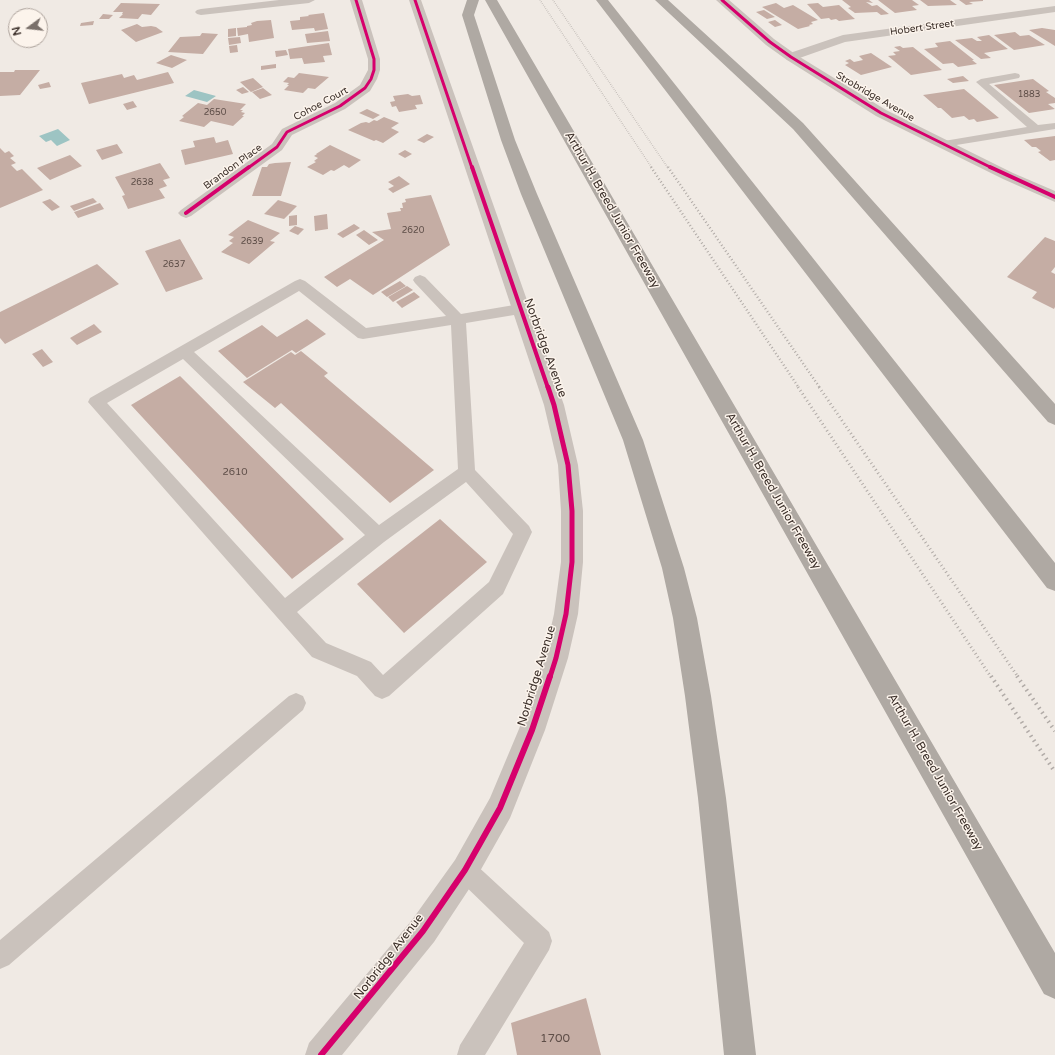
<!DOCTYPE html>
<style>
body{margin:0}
#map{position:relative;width:1055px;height:1055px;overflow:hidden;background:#f0eae4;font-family:"Varela Round",sans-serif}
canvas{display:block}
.north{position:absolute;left:8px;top:8px;width:40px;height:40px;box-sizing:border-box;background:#fcf4ec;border:1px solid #afa59e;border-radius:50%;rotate:255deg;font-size:11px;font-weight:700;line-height:16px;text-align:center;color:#3b2f29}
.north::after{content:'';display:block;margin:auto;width:14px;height:18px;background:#7a706a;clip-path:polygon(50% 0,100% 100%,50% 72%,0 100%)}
</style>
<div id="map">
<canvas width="1055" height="1055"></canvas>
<div class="north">N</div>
</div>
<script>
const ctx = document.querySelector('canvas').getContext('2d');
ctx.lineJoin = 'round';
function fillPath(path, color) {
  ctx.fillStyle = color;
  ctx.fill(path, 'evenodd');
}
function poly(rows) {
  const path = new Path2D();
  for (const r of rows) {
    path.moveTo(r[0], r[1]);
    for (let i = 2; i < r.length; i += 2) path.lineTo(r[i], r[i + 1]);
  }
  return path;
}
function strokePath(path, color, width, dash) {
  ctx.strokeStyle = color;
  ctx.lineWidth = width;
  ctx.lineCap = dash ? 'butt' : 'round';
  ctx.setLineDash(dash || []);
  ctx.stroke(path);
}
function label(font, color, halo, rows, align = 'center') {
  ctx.font = font + ' "Varela Round",sans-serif';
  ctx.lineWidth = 3;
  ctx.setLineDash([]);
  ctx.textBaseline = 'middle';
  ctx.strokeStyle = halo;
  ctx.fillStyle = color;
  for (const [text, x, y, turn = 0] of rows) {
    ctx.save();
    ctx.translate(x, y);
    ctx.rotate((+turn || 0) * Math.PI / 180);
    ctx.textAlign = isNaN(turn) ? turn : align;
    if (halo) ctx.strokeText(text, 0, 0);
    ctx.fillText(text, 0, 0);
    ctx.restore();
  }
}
fillPath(poly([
 [194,90,216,96,207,102,185,96],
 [58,129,70,140,57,146,51,140,46,142,39,136]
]), '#9dc4c3');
fillPath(poly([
 [842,0,869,0,873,3,866,2,872,6,877,5,889,14,881,15,877,12,855,13,848,8,851,7],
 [878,0,912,0,919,5,912,6,917,10,895,13],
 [920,0,950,0,957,5,928,6],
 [959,0,983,0,983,1,969,2,973,4,966,5],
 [121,3,160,4,151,15,142,14,138,19,119,18,123,14,122,14,123,12,113,12],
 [776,3,784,8,793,5,818,20,811,22,813,24,809,25,810,26,798,29,762,7],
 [818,3,823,7,839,5,855,19,839,21,836,19,831,20,829,18,821,19,807,4],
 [764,10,775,17,767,19,756,12],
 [324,13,328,29,315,31,314,28,292,30,290,21,300,20,300,17,309,16,308,15],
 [103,14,113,15,109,19,99,19],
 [271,20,274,38,249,42,248,34,238,36,237,28,247,27,247,26,252,25,251,23,257,21],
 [775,20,782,25,775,27,768,22],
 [94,21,93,25,80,26,81,23],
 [137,24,142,27,151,26,156,27,163,32,136,42,121,30],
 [236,28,236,36,228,37,228,29],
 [1042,28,1055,30,1055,46,1029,30],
 [328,31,330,41,307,43,305,34],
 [1015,32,1020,36,1029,35,1045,45,1014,50,994,35],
 [202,33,218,34,203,54,168,52,180,37,200,36],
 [989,35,1008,49,984,53,991,58,981,59,955,40,972,38,977,41,982,41,977,37],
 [240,37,241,43,229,45,228,38],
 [950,41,974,60,972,60,977,64,958,67,953,63,943,64,924,49,938,47,935,43],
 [329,43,332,55,323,56,325,62,304,64,302,58,290,59,288,49],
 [237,45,238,52,230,53,229,46],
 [900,46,903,48,913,47,942,70,911,75,888,56,896,55,893,52,900,51,894,47],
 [286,50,288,55,276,57,275,51],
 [871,53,892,67,861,75,845,65,849,63,845,61,850,59,854,62,863,60,859,56],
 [171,55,187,60,172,68,156,63],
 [276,64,276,68,261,70,261,66],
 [15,70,40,70,20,95,0,96,0,72,14,72],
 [168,72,174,83,89,104,81,83,122,74,124,78,134,75,137,80],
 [299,73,329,77,315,89,308,88,303,93,284,90,289,85,287,85,289,83,283,82,288,77,294,78],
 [963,76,969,81,953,83,947,79],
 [253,78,263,87,251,92,240,82],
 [1033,79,1049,91,1046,92,1055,98,1055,103,1048,104,1055,109,1029,113,994,85],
 [49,82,51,87,40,89,38,85],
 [243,87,249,92,242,94,236,90],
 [263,88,272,95,260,99,252,92],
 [964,89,999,118,977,122,974,119,969,120,964,116,952,118,941,108,938,108,923,95],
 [408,94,412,96,420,95,423,104,415,105,417,109,399,112,396,106,392,107,390,102,395,101,393,96],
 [214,99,246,104,240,110,243,110,241,112,245,113,242,116,244,116,233,126,211,121,204,127,179,121,184,117,182,116,198,103,207,105],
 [133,101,137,107,127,110,123,104],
 [367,109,380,115,373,119,359,113],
 [384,117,399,123,391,128,399,132,383,143,376,140,374,141,348,130,361,123,366,122,369,123,374,120,377,121],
 [427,134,434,137,424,143,417,140],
 [1055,136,1055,160,1050,161,1038,152,1041,151,1036,147,1032,147,1024,140],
 [214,137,216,143,228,140,233,154,185,165,181,150,195,147,193,141],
 [117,144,123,153,102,160,96,150],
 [330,145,361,160,349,168,344,165,334,171,331,170,323,175,307,167,316,162,314,161,318,158,314,156,317,154,316,154],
 [0,148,5,153,9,151,14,156,10,158,16,163,11,165,17,171,22,169,43,190,0,208],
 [405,150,412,154,405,158,398,154],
 [70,155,82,166,50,180,37,168],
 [291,162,281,196,252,196,262,167,267,167,269,164,275,163],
 [160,163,170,178,163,180,167,186,159,189,165,198,128,209,122,196,125,195,115,177],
 [399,176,410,184,393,193,388,189,394,186,388,182],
 [431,195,450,245,373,295,350,279,337,287,324,277,384,240,372,232,391,229,387,213,401,211,400,208,403,208,402,203,406,202,405,199],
 [93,198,97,202,74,211,70,206],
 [50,199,60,207,52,211,42,202],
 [278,200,297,206,284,219,264,214],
 [100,203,104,209,78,218,74,212],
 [327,214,328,229,315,231,314,216],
 [297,215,297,225,289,226,289,216],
 [248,220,280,233,270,241,275,242,249,264,221,252,233,243,229,241,234,237,228,235],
 [354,224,360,228,343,238,337,234],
 [295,226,304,229,298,235,289,231],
 [364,230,378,240,369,245,356,235],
 [1045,237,1055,241,1055,267,1051,272,1055,274,1055,307,1054,309,1032,298,1037,292,1007,277],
 [180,239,203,279,166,292,145,251],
 [97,264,119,284,5,344,0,338,0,312],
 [400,281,406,286,387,297,381,292],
 [407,286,413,290,393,302,388,297],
 [414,292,420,297,402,308,396,302],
 [307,319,326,334,296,353,292,350,247,378,218,351,262,325,277,337],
 [94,324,102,332,77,345,70,338],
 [42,349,53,362,43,367,32,354],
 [301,351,328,373,324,376,434,470,390,503,281,403,275,408,243,382,291,352,295,355],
 [180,376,344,539,292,579,131,405],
 [440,519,487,562,404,633,357,584],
 [586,998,601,1055,517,1055,511,1023]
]), '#c5ada4');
fillPath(poly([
 [1015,73,1019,74,1020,76,1019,78,989,84,1038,125,1055,123,1055,129,944,147,940,146,938,144,940,142,944,141,1027,127,976,82,981,79,1015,73],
 [420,275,425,277,461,314,520,304,525,306,527,309,525,312,520,314,466,323,475,470,529,526,532,532,503,594,389,696,382,699,375,696,357,676,312,657,88,402,90,398,295,281,300,279,305,281,366,328,446,316,415,283,413,280,415,277,420,275],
 [299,291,358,338,363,339,451,325,458,469,379,525,194,352,299,291],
 [183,359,365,535,285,598,107,403,183,359],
 [466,482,513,534,489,582,383,675,371,662,326,643,297,612,384,542,466,482],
 [296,693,303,696,306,703,303,710,9,965,0,969,0,940,289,696,296,693],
 [465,858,473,862,549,932,552,941,549,950,485,1055,457,1055,460,1045,524,943,457,878,453,870,457,862,465,858]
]), '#cac2bc');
fillPath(poly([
 [279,0,315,0,309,3,201,15,197,14,195,12,197,10,201,9,279,0],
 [350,0,362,0,380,59,380,70,377,79,370,91,345,109,292,135,282,150,191,216,186,218,181,216,178,213,181,210,272,144,282,129,335,103,360,85,368,70,368,59,350,0],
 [1055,6,1055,12,845,42,791,61,787,60,785,57,787,54,843,35,1055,6]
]), '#cac2bc');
fillPath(poly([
 [409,0,421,0,564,405,578,465,583,511,583,562,578,614,568,658,545,730,510,818,475,880,434,942,342,1055,305,1055,309,1043,412,920,455,860,490,798,519,729,544,658,554,614,561,562,561,511,558,465,544,405,409,0],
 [716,0,729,0,774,39,795,54,886,110,1013,173,1055,191,1055,202,1003,179,876,116,787,60,766,45,716,0]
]), '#cac2bc');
fillPath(poly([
 [467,0,479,0,474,15,515,140,537,194,643,440,684,568,697,618,711,696,726,798,756,1055,724,1055,698,798,685,696,673,618,662,568,623,440,521,194,501,140,462,15,467,0],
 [485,0,497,0,1055,953,1055,999,1044,994,485,0],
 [596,0,608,0,1055,563,1055,591,1047,588,596,0],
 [655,0,668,0,803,123,1055,404,1055,425,1048,422,793,129,655,0]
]), '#afa9a3');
strokePath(poly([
 [540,0,652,168],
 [553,0,668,168]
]), '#b1aba7', 1.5, [0.5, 1.5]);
strokePath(poly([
 [651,167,799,388],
 [668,167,820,388]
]), '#b1aba7', 2.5, [1, 2.5]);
strokePath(poly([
 [798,387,991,677],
 [819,387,1018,677]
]), '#b1aba7', 3, [1, 3]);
strokePath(poly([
 [991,676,1055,772],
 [1017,676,1055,731]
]), '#b1aba7', 4, [1.5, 4]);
strokePath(poly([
 [415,0,472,168],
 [722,0,770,42,791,57,881,113,992,168],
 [248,168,277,147,287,132,340,106,365,88,371,79,374,70,374,59,356,0]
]), '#d6006c', 3);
strokePath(poly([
 [472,167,548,388],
 [990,167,1055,197],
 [186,213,249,167]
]), '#d6006c', 4);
strokePath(poly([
 [548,387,554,405,568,465,572,511,572,562,566,614,556,658,550,677]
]), '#d6006c', 5);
strokePath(poly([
 [321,1055,423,931,465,870,500,808,532,730,550,676]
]), '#d6006c', 6);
label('9px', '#5e4e48', null, [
 ["1883",1029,95],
 ["2650",215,113],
 ["2638",142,183],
 ["2620",413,231],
 ["2639",252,242],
 ["2637",174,265]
]);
label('10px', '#3b2f29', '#fcf4ec', [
 ["Hobert Street",922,28,-8],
 ["Strobridge Avenue",875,97,30],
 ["Cohoe Court",321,104,-28],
 ["Brandon Place",233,167,-36]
]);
label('10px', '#5e4e48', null, [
 ["2610",235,472]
]);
label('12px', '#3b2f29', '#fcf4ec', [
 ["Arthur H. Breed Junior Freeway",612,210,60],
 ["Norbridge Avenue",545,348,70],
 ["Arthur H. Breed Junior Freeway",773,491,60],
 ["Norbridge Avenue",537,676,-73],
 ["Arthur H. Breed Junior Freeway",935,772,60],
 ["Norbridge Avenue",389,957,-52]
]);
label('12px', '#5e4e48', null, [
 ["1700",555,1039]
]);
</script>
